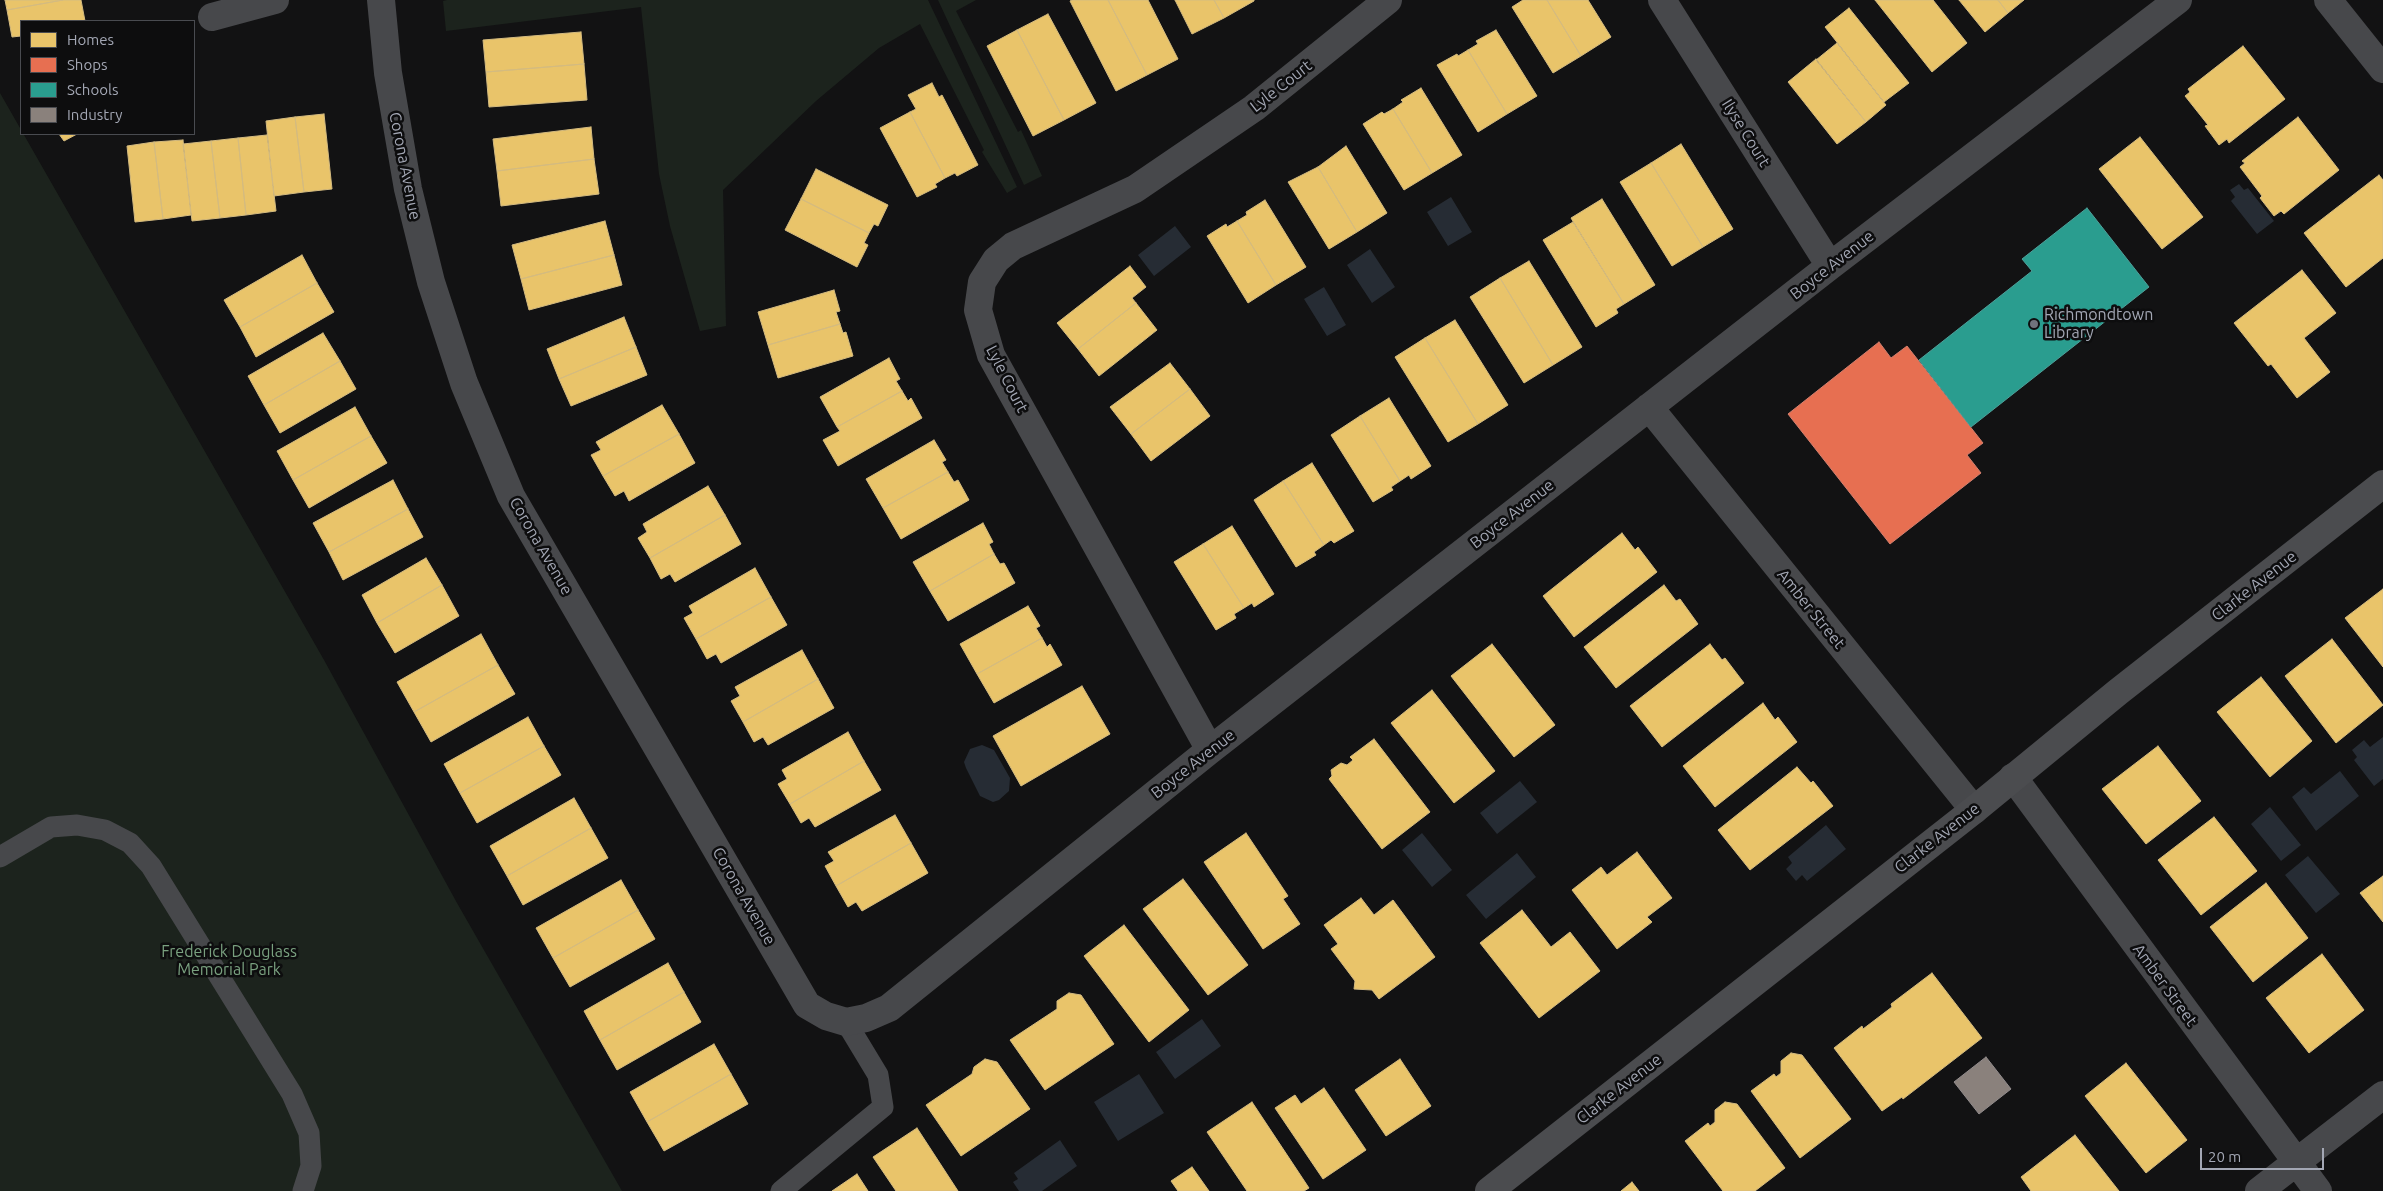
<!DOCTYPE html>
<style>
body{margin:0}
#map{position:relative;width:2383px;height:1191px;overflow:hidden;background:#121213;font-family:Ubuntu,sans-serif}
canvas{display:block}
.legend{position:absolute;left:20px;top:20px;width:175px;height:115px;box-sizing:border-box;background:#0d0d0e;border:1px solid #494b50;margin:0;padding:6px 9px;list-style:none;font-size:15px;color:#a3a7b4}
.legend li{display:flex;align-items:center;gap:10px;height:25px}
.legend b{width:25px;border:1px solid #494b50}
.scale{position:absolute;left:2200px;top:1148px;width:124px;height:22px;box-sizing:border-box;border:2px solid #a3a7b4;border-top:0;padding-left:6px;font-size:15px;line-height:18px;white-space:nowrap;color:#a3a7b4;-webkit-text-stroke:4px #0d0d0e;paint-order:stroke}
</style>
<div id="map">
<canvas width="2383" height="1191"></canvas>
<ul class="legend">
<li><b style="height:14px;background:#e9c46a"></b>Homes</li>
<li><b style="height:14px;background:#e76f51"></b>Shops</li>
<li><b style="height:14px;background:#2a9d8f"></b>Schools</li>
<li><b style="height:14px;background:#8a817c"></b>Industry</li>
</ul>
<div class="scale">20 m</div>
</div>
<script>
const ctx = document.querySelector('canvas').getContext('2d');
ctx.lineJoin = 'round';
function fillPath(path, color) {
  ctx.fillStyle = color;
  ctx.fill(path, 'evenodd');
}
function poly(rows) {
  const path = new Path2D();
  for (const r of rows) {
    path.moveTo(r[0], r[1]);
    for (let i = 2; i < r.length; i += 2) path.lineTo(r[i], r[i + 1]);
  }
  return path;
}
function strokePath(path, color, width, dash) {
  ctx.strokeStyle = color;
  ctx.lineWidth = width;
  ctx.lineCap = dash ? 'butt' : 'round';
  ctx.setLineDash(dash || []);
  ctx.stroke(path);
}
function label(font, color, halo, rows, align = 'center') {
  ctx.font = font + ' Ubuntu,sans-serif';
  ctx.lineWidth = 5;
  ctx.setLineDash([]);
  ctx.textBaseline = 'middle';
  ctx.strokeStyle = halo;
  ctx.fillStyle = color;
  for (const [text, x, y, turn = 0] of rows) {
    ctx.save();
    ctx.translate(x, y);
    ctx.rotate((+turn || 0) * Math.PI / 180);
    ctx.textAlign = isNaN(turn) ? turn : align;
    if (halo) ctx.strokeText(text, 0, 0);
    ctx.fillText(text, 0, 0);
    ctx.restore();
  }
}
fillPath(poly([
 [447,0,928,0,1017,187,1007,193,982,152,984,150,920,24,879,48,816,101,723,190,726,326,700,331,670,226,659,174,641,7,446,31,443,1],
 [938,0,976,0,956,11,1018,132,1021,130,1042,176,1024,185],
 [0,93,324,660,457,903,622,1191,0,1191]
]), '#1c231d');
fillPath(poly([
 [2239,184,2244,190,2248,188,2274,221,2257,234,2231,201,2235,197,2230,190],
 [1451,197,1472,232,1448,246,1427,212],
 [1175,226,1191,247,1154,276,1138,255],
 [1370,249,1395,287,1372,303,1347,265],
 [1324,287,1346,325,1327,336,1304,299],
 [2383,737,2383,779,2374,786,2354,760,2357,757,2352,750,2364,740,2370,747],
 [982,745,994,750,1010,778,1009,791,999,800,993,802,980,796,966,768,964,762,970,749],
 [2340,771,2359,796,2316,831,2292,797,2304,787,2311,794],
 [1520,781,1537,802,1497,834,1480,813],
 [2270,807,2301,845,2281,861,2251,824],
 [1826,825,1846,849,1807,881,1802,875,1796,881,1786,869,1792,863,1788,857],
 [1422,833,1452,870,1432,887,1402,850],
 [1517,853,1536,877,1486,919,1466,895],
 [2308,856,2340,894,2316,913,2285,875],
 [1202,1019,1221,1046,1175,1079,1156,1052],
 [1139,1074,1164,1113,1118,1141,1094,1102],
 [1060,1140,1077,1166,1042,1191,1019,1191,1013,1182,1018,1179,1014,1173]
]), '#262c34');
const homes = poly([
 [5,0,63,0,7,10,5,0],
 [63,0,81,0,85,21,21,21,21,36,12,37,7,10,63,0],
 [1072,0,1108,0,1147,75,1116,91,1070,1,1072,0],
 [1108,0,1148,0,1178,59,1147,75,1108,0],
 [1175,0,1214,0,1224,18,1192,34,1175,0],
 [1214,0,1254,0,1254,1,1224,18,1214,0],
 [1523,0,1547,0,1581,56,1553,73,1512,7,1523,0],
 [1547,0,1588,0,1611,37,1581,56,1547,0],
 [1875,0,1933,0,1967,43,1932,72,1875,0],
 [1959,0,1998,0,2008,13,1985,32,1959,0],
 [1998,0,2024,0,2008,13,1998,0],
 [1849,8,1909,83,1884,102,1825,27,1849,8],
 [1048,14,1096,103,1064,120,1017,30,1048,14],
 [1017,30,1064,120,1033,136,987,46,1017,30],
 [1496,30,1537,96,1507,114,1468,50,1478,44,1476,41,1496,30],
 [581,32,584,64,486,72,483,40,581,32],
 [1837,43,1886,105,1866,122,1816,60,1837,43],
 [2243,46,2285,99,2229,143,2227,139,2219,145,2205,126,2208,125,2185,96,2190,92,2188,89,2243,46],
 [1468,50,1507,114,1478,132,1437,65,1457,54,1458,56,1468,50],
 [1816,59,1866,122,1837,144,1788,82,1816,59],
 [584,64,587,100,489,107,486,72,584,64],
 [932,83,939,97,942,95,978,165,957,176,955,173,945,178,910,112,916,109,908,95,932,83],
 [1421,88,1462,155,1432,173,1393,109,1403,102,1401,100,1421,88],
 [1393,109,1432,173,1404,190,1363,124,1382,112,1384,114,1393,109],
 [910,112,945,178,935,184,937,187,917,197,880,128,910,112],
 [324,114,332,189,304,192,295,117,324,114],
 [295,117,304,192,274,196,266,121,295,117],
 [2298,117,2339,170,2284,214,2281,211,2274,216,2260,198,2262,196,2240,167,2245,163,2242,161,2298,117],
 [591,127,594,159,497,171,493,139,591,127],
 [59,134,77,134,64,141,59,134],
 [267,135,276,211,246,215,238,138,267,135],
 [2140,137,2203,217,2162,249,2099,169,2140,137],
 [238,138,246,215,220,218,211,141,238,138],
 [183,140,191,215,163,219,154,142,183,140],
 [211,141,220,218,192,221,183,144,211,141],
 [154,142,163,219,135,222,127,146,154,142],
 [1681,144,1733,229,1703,247,1651,163,1681,144],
 [1346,146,1387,213,1357,232,1318,167,1346,146],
 [594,159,599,194,501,206,497,171,594,159],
 [1651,163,1703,247,1672,266,1620,182,1651,163],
 [1318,167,1357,232,1329,249,1288,182,1318,167],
 [816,169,888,205,878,226,874,224,869,233,801,199,816,169],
 [2379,175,2383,180,2383,258,2346,287,2304,233,2379,175],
 [801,199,869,233,864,243,868,245,857,267,785,230,801,199],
 [1602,199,1655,285,1624,304,1571,218,1602,199],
 [1265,200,1306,267,1276,285,1237,221,1247,215,1246,212,1265,200],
 [605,221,614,255,521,279,512,245,605,221],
 [1237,221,1276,285,1248,303,1207,236,1226,224,1227,227,1237,221],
 [1573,222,1624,304,1616,309,1618,313,1596,327,1543,240,1573,222],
 [302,255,317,283,240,327,224,300,302,255],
 [614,255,622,285,529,310,521,279,614,255],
 [1529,261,1582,347,1553,365,1500,278,1529,261],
 [1130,266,1146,287,1132,298,1136,303,1078,349,1057,323,1130,266],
 [2302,270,2336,313,2304,338,2330,372,2297,398,2271,364,2268,366,2234,323,2302,270],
 [1500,278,1553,365,1524,383,1470,297,1500,278],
 [317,283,334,312,256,357,240,327,317,283],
 [834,290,840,311,836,312,840,324,768,345,758,312,834,290],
 [1136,303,1157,330,1099,376,1078,349,1136,303],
 [624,317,636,347,559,379,547,349,624,317],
 [1455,320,1508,405,1478,424,1425,338,1455,320],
 [840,324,843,333,846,332,853,356,778,378,768,345,840,324],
 [323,333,340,361,264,405,248,376,323,333],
 [1425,338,1478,424,1448,442,1395,357,1425,338],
 [636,347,647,375,571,406,559,379,636,347],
 [889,358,900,379,896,381,902,391,837,427,820,397,889,358],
 [340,361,356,389,280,433,264,405,340,361],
 [1170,363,1190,389,1131,434,1110,407,1170,363],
 [1190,389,1210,416,1151,461,1131,434,1190,389],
 [902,391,908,401,911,398,922,418,838,466,823,440,840,431,837,427,902,391],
 [1389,398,1431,466,1411,479,1409,475,1400,481,1360,416,1389,398],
 [662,405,679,434,603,476,591,455,601,450,596,442,662,405],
 [355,407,371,436,293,480,277,451,355,407],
 [1360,416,1400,481,1391,487,1393,490,1373,502,1331,435,1360,416],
 [679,434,695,463,629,501,624,491,615,496,603,476,679,434],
 [371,436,387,463,309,508,293,480,371,436],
 [934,440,946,460,942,462,948,472,883,508,866,479,934,440],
 [1312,463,1354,531,1334,543,1331,540,1324,545,1283,481,1312,463],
 [948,472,954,482,958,480,969,500,901,539,883,508,948,472],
 [393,480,408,509,329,552,313,523,393,480],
 [1283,481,1324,545,1314,552,1316,555,1296,567,1254,500,1283,481],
 [708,486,725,515,650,558,638,538,647,532,643,524,708,486],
 [408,509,423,537,343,580,329,552,408,509],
 [725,515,741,544,675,582,670,574,661,579,650,558,725,515],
 [983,523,993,542,989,544,994,554,930,591,913,562,983,523],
 [1232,526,1274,594,1254,607,1252,603,1244,608,1203,544,1232,526],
 [1622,533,1635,550,1638,547,1657,572,1574,637,1543,596,1622,533],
 [1203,544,1244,608,1234,614,1236,618,1216,630,1174,562,1203,544],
 [994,554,1000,564,1004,563,1015,583,948,621,930,591,994,554],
 [426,558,442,585,377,623,362,595,426,558],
 [755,568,771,597,696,639,684,618,693,613,689,606,755,568],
 [442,585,459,616,395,653,377,623,442,585],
 [1664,585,1676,601,1680,599,1698,624,1616,688,1584,647,1664,585],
 [2383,589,2383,667,2345,618,2383,589],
 [771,597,787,625,721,663,716,654,707,659,696,639,771,597],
 [1028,606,1040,626,1036,628,1042,638,977,674,960,644,1028,606],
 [481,634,498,665,414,712,397,682,481,634],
 [1042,638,1047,647,1050,644,1062,665,994,703,977,674,1042,638],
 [2332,639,2383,705,2336,743,2285,676,2332,639],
 [1492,644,1555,725,1514,757,1451,676,1492,644],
 [1710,644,1722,660,1725,658,1744,683,1662,747,1630,706,1710,644],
 [802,650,818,679,743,722,731,701,740,696,735,687,802,650],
 [498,665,515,694,431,742,414,712,498,665],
 [2261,677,2312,741,2270,777,2217,712,2261,677],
 [818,679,834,708,768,745,763,737,754,742,743,722,818,679],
 [1082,686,1110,734,1021,786,993,736,1082,686],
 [1432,690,1495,771,1454,803,1391,723,1432,690],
 [1763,703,1775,720,1778,717,1797,742,1715,807,1683,766,1763,703],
 [528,717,544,746,460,793,444,764,528,717],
 [848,732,864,761,790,804,778,784,787,779,782,770,848,732],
 [1374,739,1430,812,1382,849,1329,779,1332,776,1331,770,1341,763,1347,765,1353,760,1350,757,1374,739],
 [544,746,561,775,477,823,460,793,544,746],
 [2158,746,2201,801,2146,844,2102,789,2158,746],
 [864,761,881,790,815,827,809,818,801,823,790,804,864,761],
 [1797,767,1811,783,1813,781,1833,806,1750,870,1718,830,1797,767],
 [574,798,591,828,507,876,490,846,574,798],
 [895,815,911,843,836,886,825,866,834,861,828,852,895,815],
 [2214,817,2257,871,2201,915,2158,860,2214,817],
 [591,828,608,858,523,905,507,876,591,828],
 [1246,833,1288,896,1283,899,1300,924,1263,949,1204,862,1246,833],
 [911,843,928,873,862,911,856,902,848,907,836,886,911,843],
 [1637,852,1672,898,1647,917,1652,922,1617,949,1572,890,1601,867,1607,875,1637,852],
 [2383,876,2383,922,2360,893,2383,876],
 [1183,879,1248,965,1208,995,1143,909,1183,879],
 [621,880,638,910,553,958,536,928,621,880],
 [2266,883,2308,938,2253,982,2210,927,2266,883],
 [1361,898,1374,915,1393,900,1435,957,1379,999,1372,990,1354,989,1355,981,1331,949,1338,944,1324,925,1361,898],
 [638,910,655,939,570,987,553,958,638,910],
 [1522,910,1551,947,1570,932,1600,971,1539,1018,1480,943,1522,910],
 [1124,925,1189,1010,1149,1042,1084,956,1124,925],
 [2322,954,2364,1010,2309,1053,2266,998,2322,954],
 [668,963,684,992,600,1040,584,1011,668,963],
 [1932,973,1982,1038,1903,1099,1902,1097,1882,1111,1834,1048,1862,1026,1863,1029,1892,1007,1891,1004,1932,973],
 [684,992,701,1022,617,1070,600,1040,684,992],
 [1069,993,1081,995,1114,1044,1045,1090,1010,1040,1057,1009,1057,1001,1069,993],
 [714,1044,731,1074,647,1122,630,1092,714,1044],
 [1791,1053,1802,1055,1851,1119,1800,1158,1751,1091,1774,1074,1776,1077,1781,1073,1781,1061,1791,1053],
 [985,1059,997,1062,1030,1109,961,1156,926,1105,972,1074,974,1067,985,1059],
 [1400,1059,1431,1106,1386,1136,1355,1090,1400,1059],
 [2126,1063,2187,1140,2146,1173,2085,1096,2126,1063],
 [731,1074,748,1104,664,1151,647,1122,731,1074],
 [1324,1088,1366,1150,1323,1179,1275,1108,1295,1095,1301,1104,1324,1088],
 [1252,1102,1309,1188,1304,1191,1247,1191,1207,1132,1252,1102],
 [1725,1102,1737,1104,1785,1168,1755,1191,1723,1191,1685,1141,1708,1123,1710,1126,1715,1122,1715,1110,1725,1102],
 [917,1128,958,1191,896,1191,873,1157,917,1128],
 [2075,1135,2119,1191,2031,1191,2021,1177,2075,1135],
 [1192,1167,1209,1191,1178,1191,1171,1181,1192,1167],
 [857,1174,868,1191,832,1191,857,1174],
 [1632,1182,1639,1191,1621,1191,1632,1182]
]);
fillPath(homes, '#e9c46a');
strokePath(homes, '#d4bb80', 1);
const shops = poly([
 [1879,342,1891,358,1907,346,1983,443,1967,455,1981,473,1890,544,1788,414,1879,342]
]);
fillPath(shops, '#e76f51');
strokePath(shops, '#d3806f', 1);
const schools = poly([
 [2087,208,2149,287,1971,427,1919,360,2032,271,2022,259,2087,208]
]);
fillPath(schools, '#2a9d8f');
strokePath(schools, '#4ea09a', 1);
const industry = poly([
 [1986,1057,2011,1089,1979,1114,1954,1082,1986,1057]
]);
fillPath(industry, '#8a817c');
strokePath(industry, '#928c8d', 1);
strokePath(poly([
 [0,857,51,827,77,825,105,830,130,843,151,866,292,1094,309,1133,311,1166,303,1191],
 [781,1191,883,1107,878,1075,846,1022]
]), '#47484b', 21);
strokePath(poly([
 [381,0,388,73,408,189,431,282,464,383,511,496,807,1005,826,1016,846,1022,866,1018,889,1008,1210,750,1830,266,2178,0],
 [1662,0,1830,266],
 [2328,0,2383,69],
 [212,17,275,0],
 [1649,407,1974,810],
 [1210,750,991,355,978,310,982,282,996,260,1013,246,1135,189,1254,108,1388,0],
 [2013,777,2318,1191],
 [2259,1191,2383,1095]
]), '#47484b', 28);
strokePath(poly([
 [1489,1191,1974,810,2118,692,2383,484]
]), '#4b4c4f', 28);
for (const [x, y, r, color] of [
 [2034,324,5,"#70737c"]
]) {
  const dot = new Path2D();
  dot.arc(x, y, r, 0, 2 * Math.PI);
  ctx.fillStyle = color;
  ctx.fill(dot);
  strokePath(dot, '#0d0d0e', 2);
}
label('16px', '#a3a7b4', '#0d0d0e', [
 ["Lyle Court",1281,86,-38],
 ["Ilyse Court",1746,133,58],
 ["Corona Avenue",405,166,79],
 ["Boyce Avenue",1832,265,-38],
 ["Lyle Court",1007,379,63],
 ["Boyce Avenue",1512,514,-38],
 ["Corona Avenue",541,546,60],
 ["Clarke Avenue",2254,586,-38],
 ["Amber Street",1811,609,51],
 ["Boyce Avenue",1193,764,-38],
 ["Clarke Avenue",1937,838,-38],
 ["Corona Avenue",744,896,60],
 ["Amber Street",2165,985,54],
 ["Clarke Avenue",1619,1089,-38]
]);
label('16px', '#a3a7b4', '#0d0d0e', [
 ["Richmondtown",2044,315],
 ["Library",2044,333]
], 'left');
label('16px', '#79a07f', '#0d0d0e', [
 ["Frederick Douglass",229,952],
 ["Memorial Park",229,970]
]);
</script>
